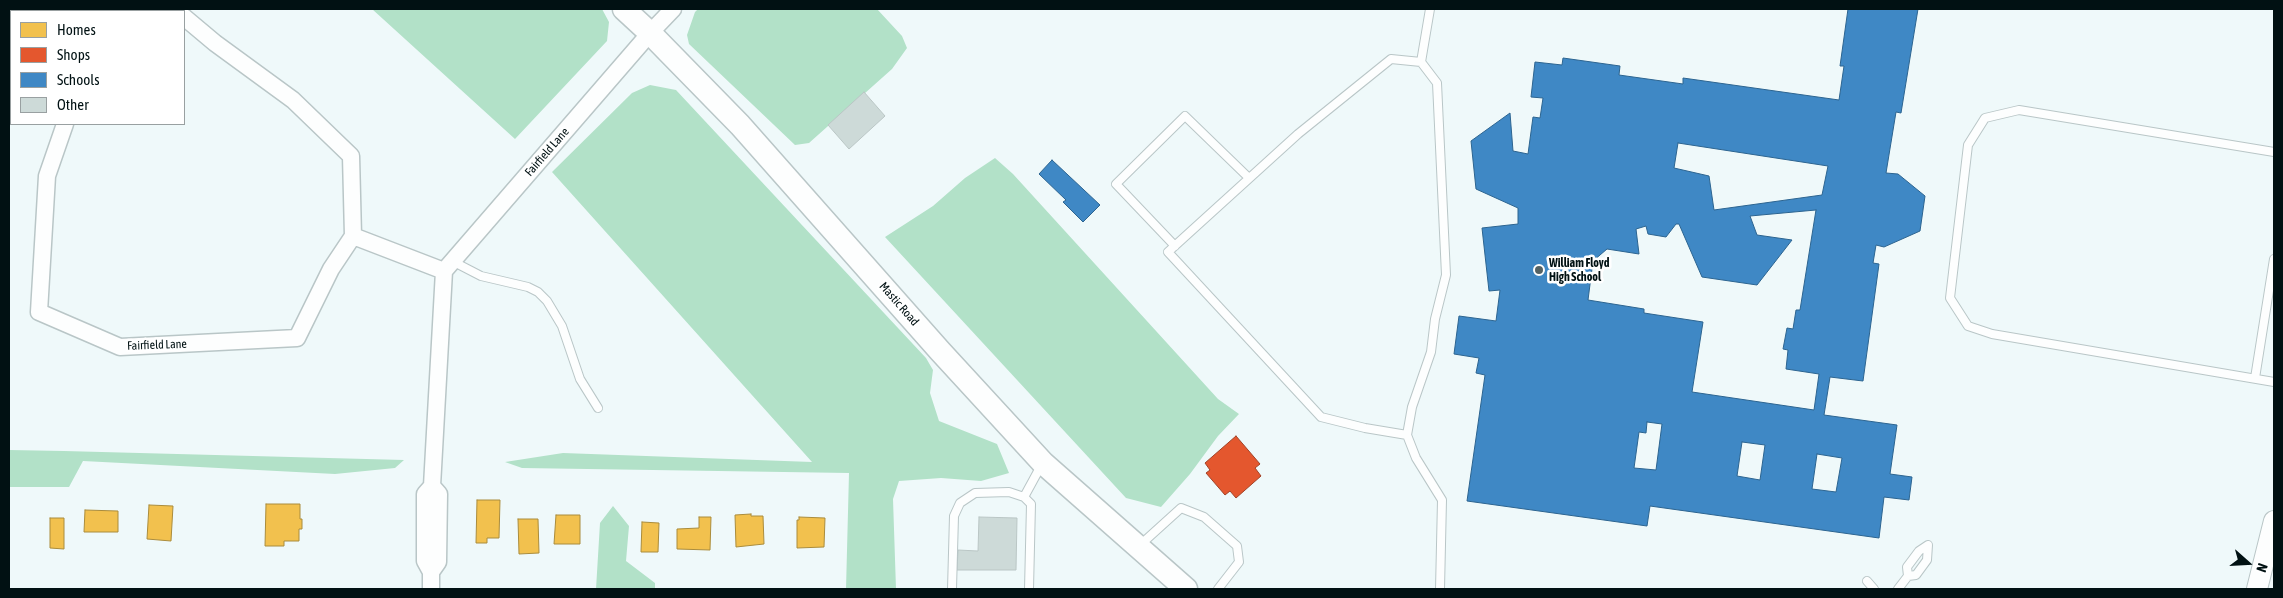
<!DOCTYPE html>
<style>
body{margin:0}
#map{position:relative;width:2283px;height:598px;overflow:hidden;background:#eff9fa;font-family:"Asap Condensed",sans-serif}
canvas{display:block}
.frame{position:absolute;inset:0;border:10px solid #011113;pointer-events:none}
.legend{position:absolute;left:10px;top:10px;width:175px;height:115px;box-sizing:border-box;background:#fff;border:1px solid #99a0a1;margin:0;padding:6px 9px;list-style:none;font-size:15px;color:#011113}
.legend li{display:flex;align-items:center;gap:10px;height:25px}
.legend b{width:25px;border:1px solid #99a0a1}
.north{position:absolute;left:2223px;top:538px;width:50px;height:50px;-webkit-text-stroke:4px #fff;paint-order:stroke;rotate:109deg;font-size:14px;font-weight:700;line-height:20px;text-align:center;color:#011113}
.north::after{content:'';display:block;margin:auto;width:18px;height:22px;background:#011113;clip-path:polygon(50% 0,100% 100%,50% 72%,0 100%)}
</style>
<div id="map">
<canvas width="2283" height="598"></canvas>
<div class="frame"></div>
<ul class="legend">
<li><b style="height:14px;background:#f2c14e"></b>Homes</li>
<li><b style="height:14px;background:#e4572e"></b>Shops</li>
<li><b style="height:14px;background:#3f88c5"></b>Schools</li>
<li><b style="height:14px;background:#cddad8"></b>Other</li>
</ul>
<div class="north">N</div>
</div>
<script>
const ctx = document.querySelector('canvas').getContext('2d');
ctx.lineJoin = 'round';
function fillPath(path, color) {
  ctx.fillStyle = color;
  ctx.fill(path, 'evenodd');
}
function poly(rows) {
  const path = new Path2D();
  for (const r of rows) {
    path.moveTo(r[0], r[1]);
    for (let i = 2; i < r.length; i += 2) path.lineTo(r[i], r[i + 1]);
  }
  return path;
}
function strokePath(path, color, width, dash) {
  ctx.strokeStyle = color;
  ctx.lineWidth = width;
  ctx.lineCap = dash ? 'butt' : 'round';
  ctx.setLineDash(dash || []);
  ctx.stroke(path);
}
function label(font, color, halo, rows, align = 'center') {
  ctx.font = font + ' "Asap Condensed",sans-serif';
  ctx.lineWidth = 5;
  ctx.setLineDash([]);
  ctx.textBaseline = 'middle';
  ctx.strokeStyle = halo;
  ctx.fillStyle = color;
  for (const [text, x, y, turn = 0] of rows) {
    ctx.save();
    ctx.translate(x, y);
    ctx.rotate((+turn || 0) * Math.PI / 180);
    ctx.textAlign = isNaN(turn) ? turn : align;
    if (halo) ctx.strokeText(text, 0, 0);
    ctx.fillText(text, 0, 0);
    ctx.restore();
  }
}
fillPath(poly([
 [372,9,602,9,609,22,607,41,515,139],
 [698,9,877,9,902,36,907,48,892,69,809,143,795,145,689,44,687,35,695,12],
 [11,41,11,121,9,130,9,44],
 [650,85,676,90,926,358,933,370,930,393,939,421,997,444,1009,473,981,481,941,478,899,481,893,499,896,589,846,589,849,473,522,468,505,462,563,453,812,462,552,172,632,93],
 [995,158,1013,174,1218,399,1239,414,1218,436,1190,474,1161,507,1126,498,885,237,933,206,965,178],
 [9,450,64,451,404,460,395,468,335,474,83,461,69,487,9,487],
 [613,506,629,526,626,561,655,583,655,589,596,589,600,523]
]), '#b2e1c8');
const homes = poly([
 [477,500,500,500,499,538,487,538,487,543,476,543,477,500],
 [266,504,300,504,300,519,302,519,302,529,299,529,299,541,284,541,284,546,265,546,266,504],
 [149,505,173,506,171,541,147,539,149,505],
 [85,510,118,511,118,532,84,532,85,510],
 [751,514,751,516,763,516,764,544,736,547,735,515,751,514],
 [556,515,580,515,580,544,554,544,556,515],
 [699,517,711,517,710,550,677,549,677,529,699,528,699,517],
 [799,517,825,518,824,547,797,548,797,520,799,520,799,517],
 [50,518,64,518,64,549,50,548,50,518],
 [518,519,538,519,539,553,519,554,518,519],
 [642,522,659,523,658,552,641,552,642,522]
]);
fillPath(homes, '#f2c14e');
strokePath(homes, '#aa8c3c', 1);
const shops = poly([
 [1236,436,1260,464,1255,468,1261,476,1236,498,1230,491,1225,495,1206,473,1210,470,1205,463,1236,436]
]);
fillPath(shops, '#e4572e');
strokePath(shops, '#a04226', 1);
const schools = poly([
 [1848,9,1918,9,1901,113,1896,112,1886,173,1898,174,1925,196,1920,231,1884,247,1876,245,1873,263,1879,264,1863,381,1830,377,1824,415,1897,425,1890,474,1912,477,1909,500,1884,497,1879,538,1650,506,1647,526,1467,501,1485,375,1476,373,1479,358,1454,354,1459,316,1496,321,1500,290,1489,291,1482,228,1518,224,1518,208,1476,189,1471,141,1510,113,1513,151,1528,154,1533,117,1540,118,1543,98,1531,97,1535,62,1562,65,1563,58,1620,66,1619,75,1683,84,1683,78,1839,100,1844,66,1840,66,1848,9],
 [1678,143,1828,166,1822,195,1714,210,1709,176,1674,168,1678,143],
 [1816,210,1800,310,1796,310,1793,329,1787,328,1783,349,1788,350,1786,369,1819,374,1814,410,1692,392,1703,322,1644,313,1644,309,1588,300,1593,261,1607,249,1639,254,1636,229,1646,226,1648,234,1666,237,1676,224,1679,224,1702,277,1757,285,1792,240,1757,235,1750,216,1816,210],
 [1647,422,1662,424,1656,470,1634,468,1639,432,1646,433,1647,422],
 [1742,442,1765,445,1760,480,1737,476,1742,442],
 [1817,454,1842,458,1836,492,1812,489,1817,454],
 [1052,160,1100,205,1083,222,1063,202,1066,200,1039,174,1052,160]
]);
fillPath(schools, '#3f88c5');
strokePath(schools, '#2c6490', 1);
const building = poly([
 [864,92,885,116,849,149,828,125,864,92],
 [979,517,1017,518,1016,570,957,570,958,550,978,551,979,517]
]);
fillPath(building, '#cddad8');
strokePath(building, '#bac6c5', 1);
const service = poly([
 [1430,9,1421,62,1437,83,1446,275,1435,319,1431,352,1412,407,1407,435,1416,458,1442,500,1440,589],
 [2274,152,2019,110,1985,118,1968,145,1950,298,1968,326,1992,334,2274,382],
 [1175,246,1116,184,1185,116,1249,178],
 [452,261,481,276,528,287,538,292,547,301,562,326,580,379,598,408],
 [2255,378,2274,259],
 [1407,435,1365,428,1321,417,1168,252,1298,134,1391,59,1421,62],
 [1024,497,1042,464],
 [1139,546,1181,508,1204,517,1237,546,1239,562,1218,589],
 [1867,581,1874,589],
 [952,589,954,516,960,503,975,493,1009,492,1024,497,1031,504,1029,589],
 [1898,589,1908,576,1916,575,1927,560,1928,545,1919,551,1907,567,1908,576]
]);
const minor = poly([
 [104,11,177,11],
 [65,124,47,176,39,312,120,347,297,338,331,269,353,236,351,156,293,100,215,43,184,17],
 [353,236,444,271],
 [432,486,444,271,650,33,673,9],
 [431,589,431,572,438,562,439,494,432,486,425,494,425,561,431,572]
]);
const tertiary = poly([
 [2257,589,2274,521]
]);
const secondary = poly([
 [624,9,650,33,740,125,940,351,1043,463,1186,589]
]);
strokePath(service, '#b9c6c7', 10);
strokePath(minor, '#b9c6c7', 19);
strokePath(tertiary, '#b9c6c7', 22);
strokePath(secondary, '#b9c6c7', 25);
strokePath(service, '#fdfefe', 8);
strokePath(minor, '#fdfefe', 16);
strokePath(tertiary, '#fdfefe', 20);
strokePath(secondary, '#fdfefe', 22);
for (const [x, y, r, color] of [
 [1539,270,5,"#546264"]
]) {
  const dot = new Path2D();
  dot.arc(x, y, r, 0, 2 * Math.PI);
  ctx.fillStyle = color;
  ctx.fill(dot);
  strokePath(dot, '#fff', 2);
}
label('12px', '#011113', '#fff', [
 ["Fairfield Lane",547,152,-49],
 ["Mastic Road",899,304,49],
 ["Fairfield Lane",157,345,-2]
]);
label('bold 12px', '#011113', '#fff', [
 ["William Floyd",1549,263],
 ["High School",1549,277]
], 'left');
</script>
